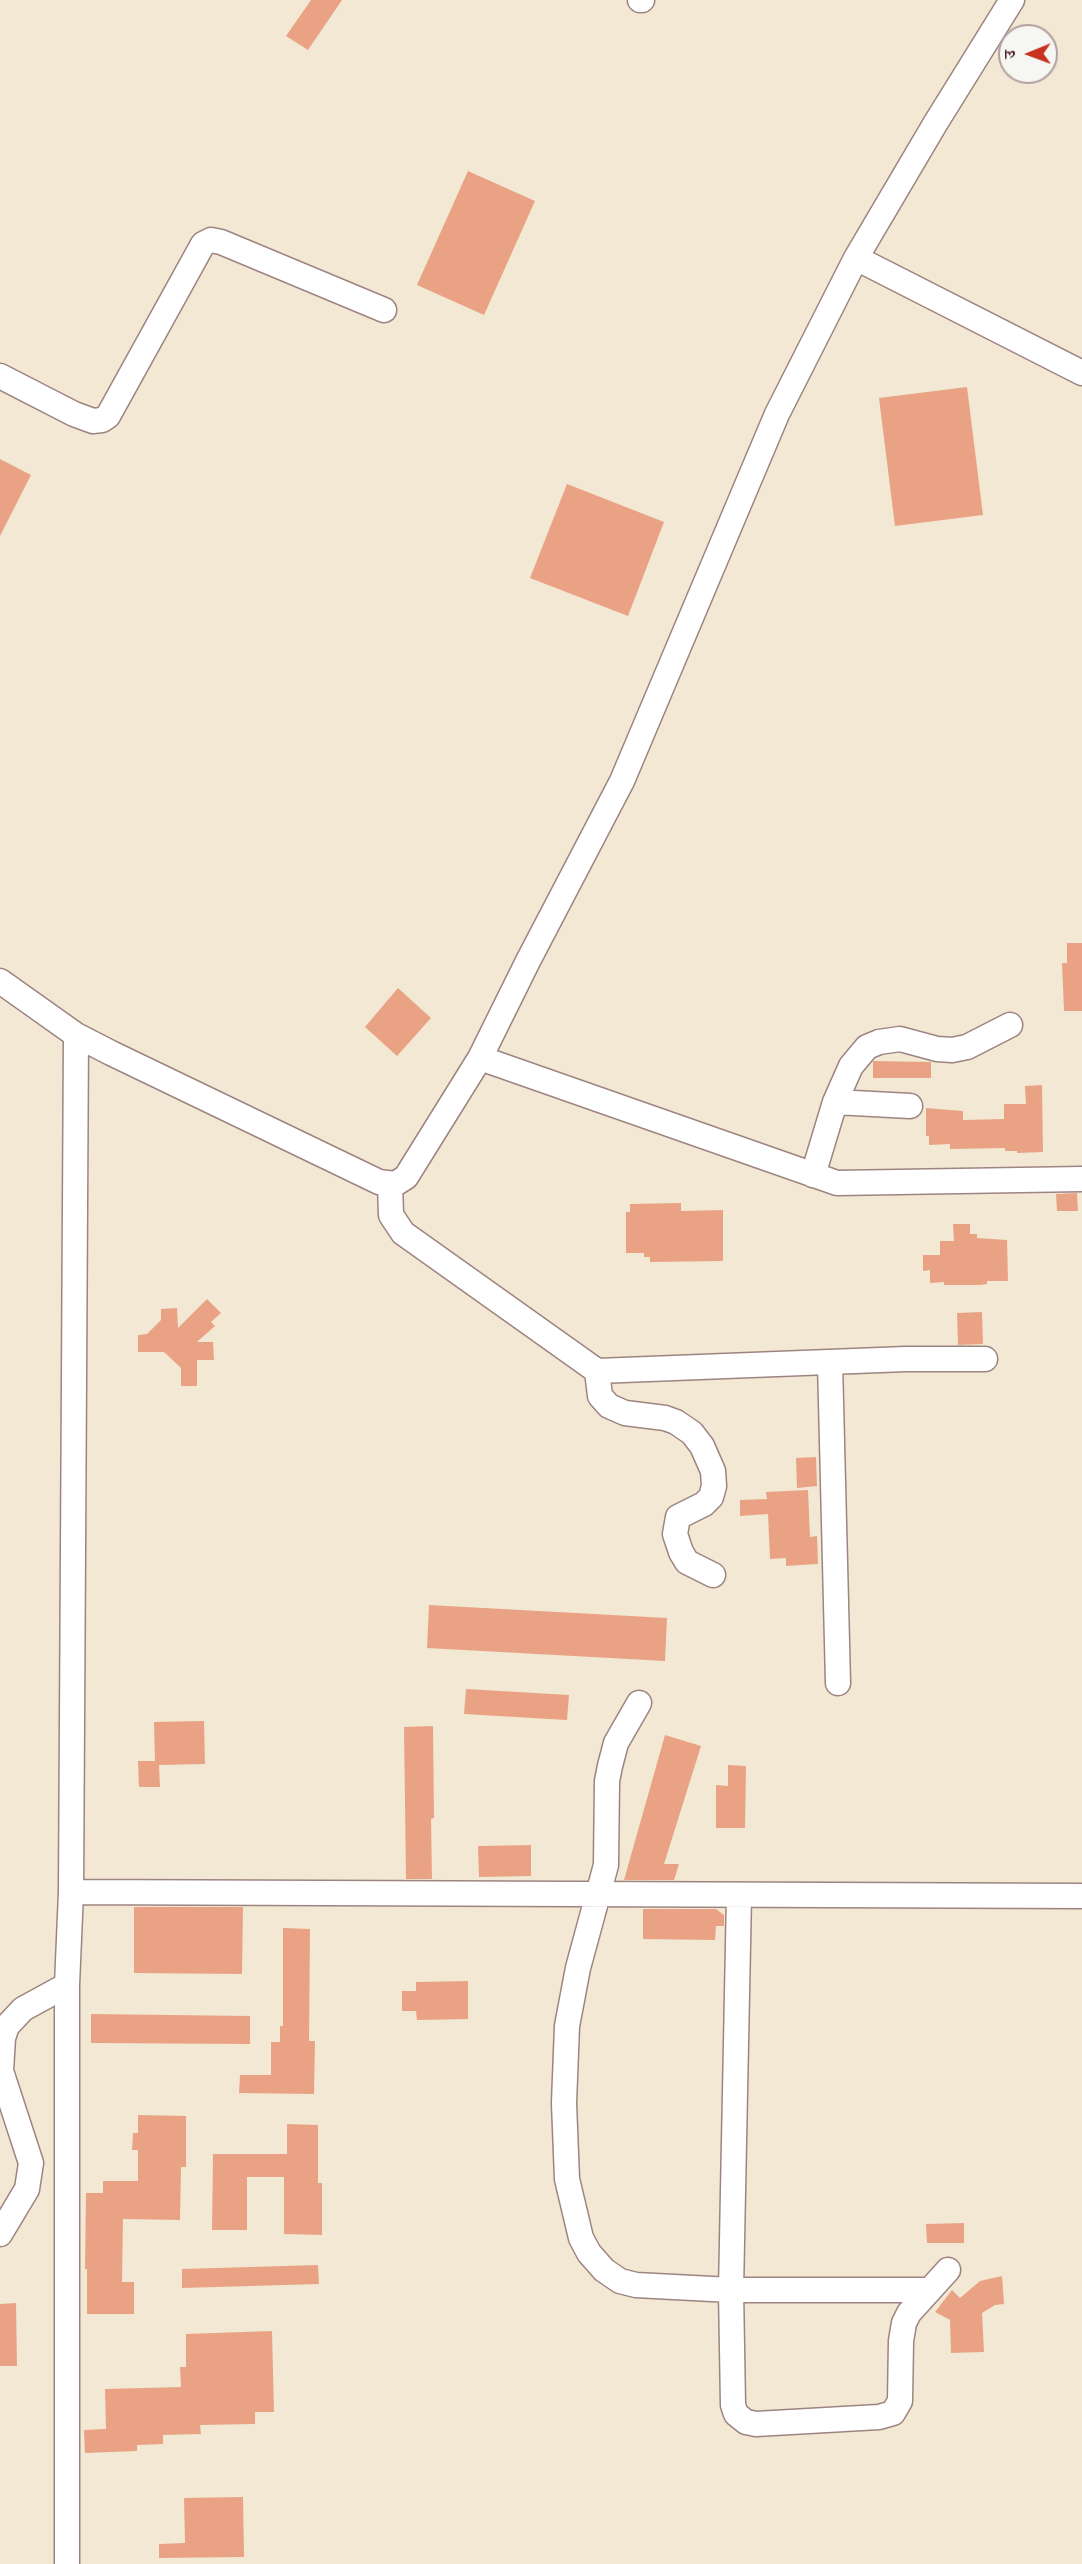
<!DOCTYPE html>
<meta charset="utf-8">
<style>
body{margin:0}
#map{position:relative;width:1082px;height:2564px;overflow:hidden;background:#f2e8d4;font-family:"Sorts Mill Goudy","Noto Serif Devanagari",serif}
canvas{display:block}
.north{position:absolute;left:998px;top:24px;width:60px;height:60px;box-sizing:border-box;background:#f6f6f2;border:2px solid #b1a0a2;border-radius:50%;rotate:269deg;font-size:16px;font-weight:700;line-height:24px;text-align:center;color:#4a1f2b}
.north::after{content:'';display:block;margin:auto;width:21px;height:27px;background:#c8321e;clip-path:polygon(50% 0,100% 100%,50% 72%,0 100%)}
</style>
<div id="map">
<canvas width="1082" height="2564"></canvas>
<div class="north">उ</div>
</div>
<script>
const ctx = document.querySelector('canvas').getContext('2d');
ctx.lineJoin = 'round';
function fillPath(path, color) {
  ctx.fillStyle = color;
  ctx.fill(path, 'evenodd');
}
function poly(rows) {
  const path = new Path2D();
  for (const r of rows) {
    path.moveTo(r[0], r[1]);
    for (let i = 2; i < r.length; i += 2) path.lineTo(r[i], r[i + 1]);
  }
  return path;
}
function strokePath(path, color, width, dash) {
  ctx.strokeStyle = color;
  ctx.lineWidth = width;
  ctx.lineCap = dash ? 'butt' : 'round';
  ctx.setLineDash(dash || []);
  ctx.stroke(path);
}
fillPath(poly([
 [311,0,342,0,308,50,286,36],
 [468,171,535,201,484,315,417,285],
 [967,387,983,515,895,526,879,398],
 [0,459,31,475,0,536],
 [567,484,664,522,628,616,530,578],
 [1067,943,1082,943,1082,1011,1064,1011,1062,963,1067,963],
 [398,988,431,1018,397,1056,365,1027],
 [873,1061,931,1062,931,1078,873,1078],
 [1042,1085,1043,1152,1017,1153,1017,1151,1005,1151,1005,1148,950,1149,950,1144,929,1145,929,1136,926,1136,926,1108,963,1111,963,1120,1004,1119,1004,1104,1026,1104,1025,1086],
 [1077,1193,1078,1211,1057,1211,1056,1194],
 [681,1203,681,1211,723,1210,723,1261,650,1262,650,1257,644,1257,644,1253,626,1253,626,1212,630,1212,630,1204],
 [953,1224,970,1224,970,1234,977,1234,977,1238,1007,1240,1008,1281,987,1281,987,1284,980,1285,944,1285,944,1282,930,1283,930,1270,923,1271,923,1255,940,1255,940,1241,954,1241],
 [207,1299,221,1313,211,1322,215,1326,197,1342,213,1342,214,1360,197,1360,197,1386,181,1386,181,1368,164,1352,138,1352,138,1335,147,1334,161,1320,161,1309,177,1308,178,1328],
 [982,1312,983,1344,958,1345,957,1313],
 [816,1457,817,1486,797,1488,796,1458],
 [808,1490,810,1537,817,1536,818,1564,786,1566,786,1558,770,1559,768,1514,740,1516,740,1500,767,1499,766,1492],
 [429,1605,667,1618,665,1661,427,1648],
 [466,1689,569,1695,567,1720,464,1714],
 [204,1721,205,1764,159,1765,160,1787,139,1787,138,1761,155,1761,154,1722],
 [433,1726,434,1818,431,1819,432,1879,406,1879,404,1727],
 [665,1735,701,1746,664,1864,679,1864,674,1880,624,1880],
 [728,1765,746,1766,745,1828,716,1828,716,1785,728,1786],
 [531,1845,531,1876,479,1877,478,1846],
 [134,1907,243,1907,242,1974,134,1973],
 [643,1909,716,1909,724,1915,724,1926,716,1926,715,1940,643,1939],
 [283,1928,310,1929,309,2041,315,2041,314,2094,239,2093,240,2075,271,2075,271,2042,280,2042,280,2026,283,2026],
 [468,1981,468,2019,417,2020,416,2011,402,2011,402,1991,416,1991,416,1982],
 [91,2014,250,2016,250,2044,91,2043],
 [138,2115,186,2116,186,2167,181,2167,180,2220,123,2219,122,2282,134,2282,134,2314,87,2314,87,2269,85,2269,86,2193,103,2193,103,2181,138,2181,138,2150,132,2150,133,2133,138,2133],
 [287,2124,318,2125,318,2183,322,2183,322,2235,284,2234,284,2177,247,2177,247,2230,212,2230,213,2154,287,2154],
 [964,2223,964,2243,927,2243,926,2224],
 [318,2265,319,2284,182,2288,182,2269],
 [1002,2276,1004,2304,995,2305,982,2313,984,2352,951,2353,950,2320,935,2312,952,2290,960,2298,980,2281],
 [16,2303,17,2366,0,2366,0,2304],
 [272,2331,274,2412,255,2412,255,2424,200,2425,201,2434,163,2435,163,2444,137,2445,137,2451,85,2453,84,2430,106,2429,105,2389,181,2387,180,2367,186,2367,186,2334],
 [243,2497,244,2557,159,2558,159,2544,185,2543,184,2498]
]), '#e9a384');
const minor = poly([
 [640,0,642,0],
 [856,258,1082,373],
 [0,376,74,414,93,421,102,420,108,416,203,244,211,240,221,242,384,310],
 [0,981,76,1035,111,1053,379,1182,395,1184,406,1177,480,1058,528,961,622,781,777,414,856,258,935,124,1012,0],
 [480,1058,837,1183,1082,1179],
 [835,1102,910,1106],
 [813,1175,835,1102,851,1066,867,1047,879,1042,900,1039,937,1049,952,1050,967,1047,1010,1025],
 [390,1184,391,1215,403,1233,597,1371,906,1359,985,1359],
 [830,1362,838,1683],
 [597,1371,600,1396,609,1406,625,1413,665,1418,676,1422,692,1433,702,1446,713,1471,714,1486,711,1497,704,1504,678,1517,675,1534,681,1552,687,1562,713,1575],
 [639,1703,616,1743,610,1766,607,1781,606,1865,578,1968,567,2026,564,2103,567,2179,581,2238,589,2253,604,2270,620,2281,636,2285,731,2290,930,2290],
 [71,1892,1082,1896],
 [739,1895,731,2290,733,2405,736,2414,746,2422,756,2424,879,2417,893,2413,900,2401,901,2341,904,2323,909,2313,948,2270],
 [0,2234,27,2189,31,2163,1,2071,3,2038,7,2026,23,2009,67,1985],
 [67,2564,67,1985,71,1892,76,1035]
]);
strokePath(minor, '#9e8480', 27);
strokePath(minor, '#fff', 24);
</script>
